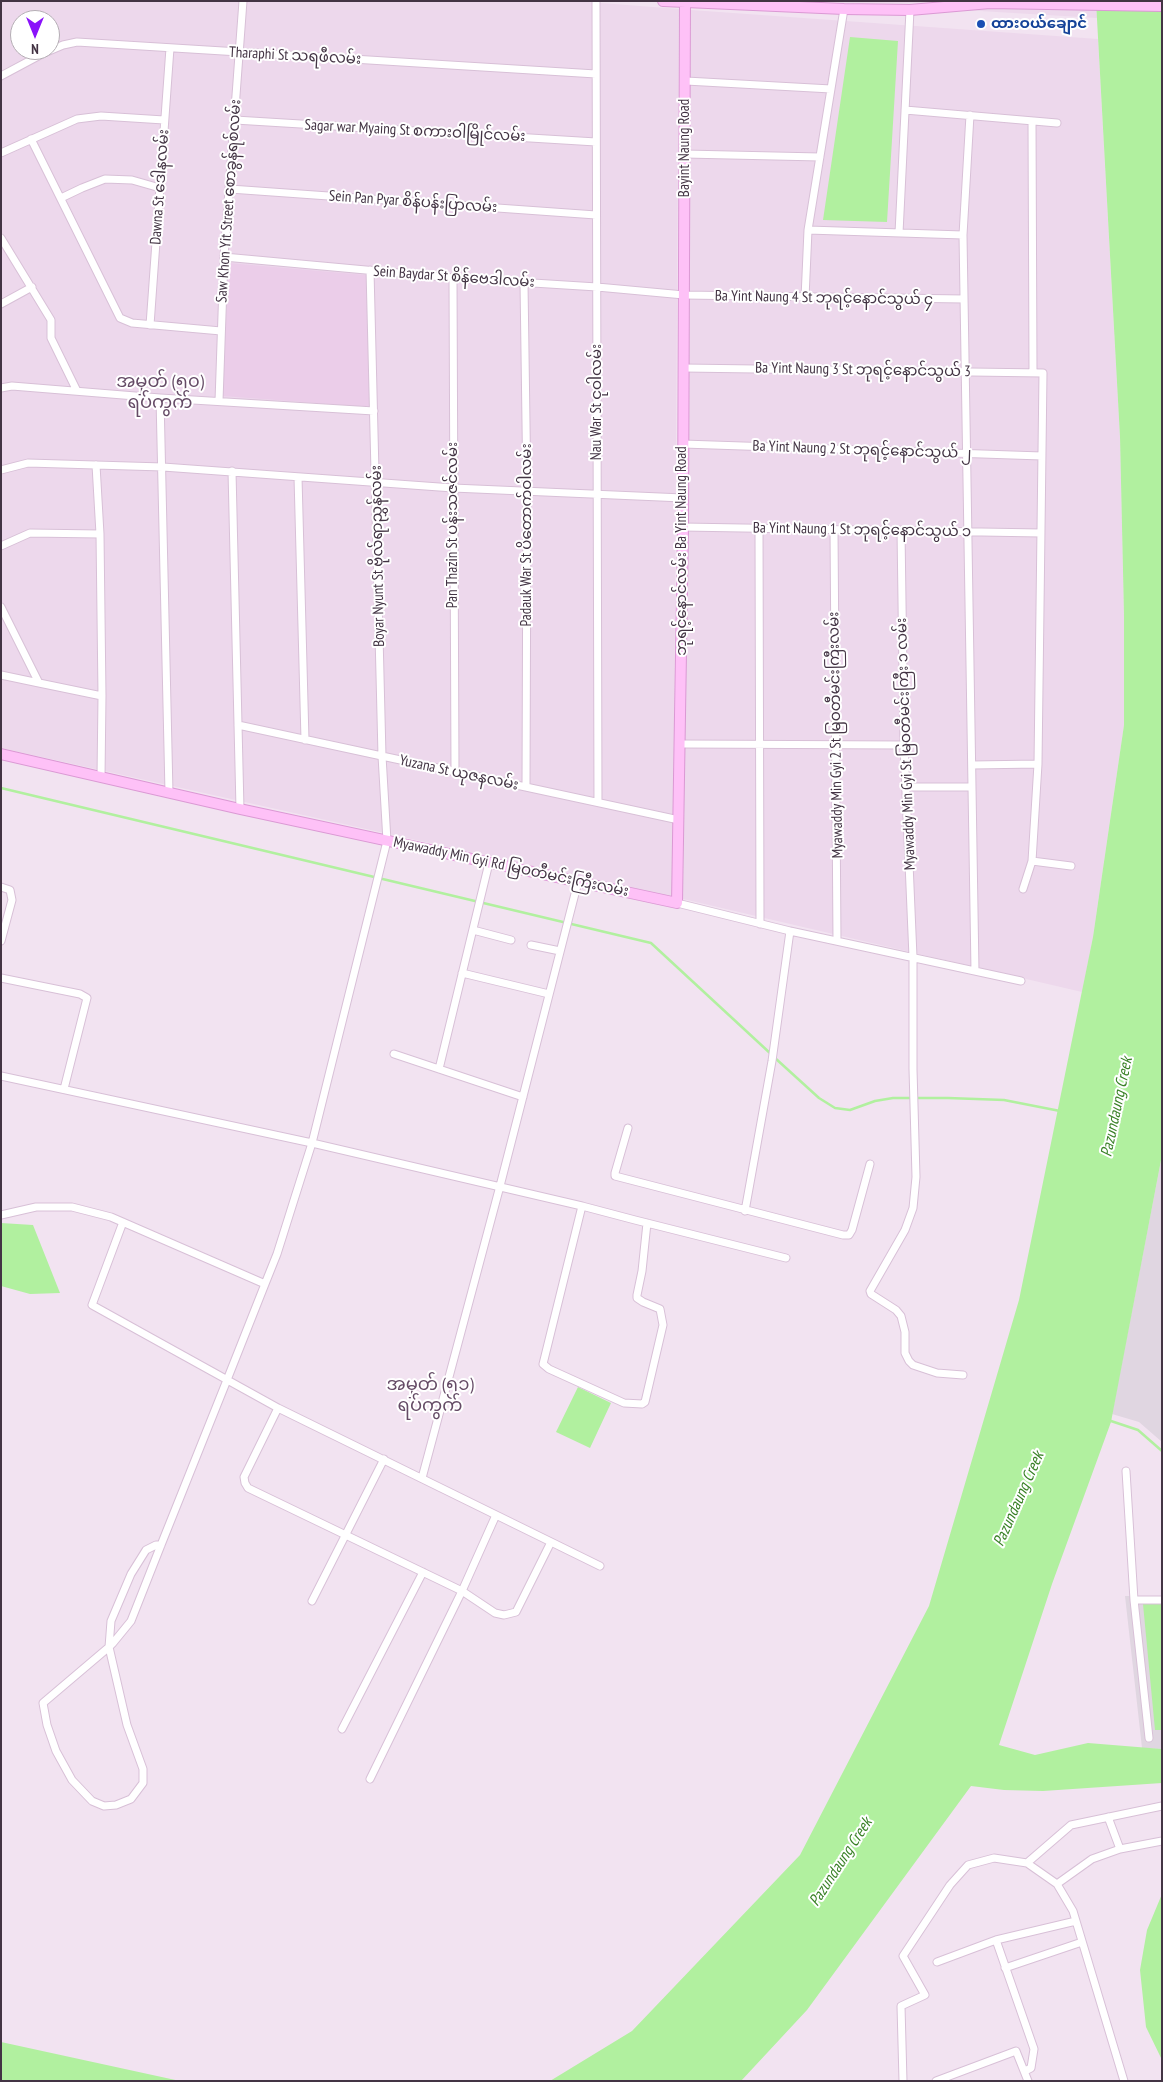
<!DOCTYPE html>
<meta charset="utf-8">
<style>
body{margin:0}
#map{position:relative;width:1163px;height:2082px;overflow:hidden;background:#f2e3f1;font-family:"PT Sans Narrow",sans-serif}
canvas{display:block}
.frame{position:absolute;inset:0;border:2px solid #433444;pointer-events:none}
.north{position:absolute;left:10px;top:10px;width:50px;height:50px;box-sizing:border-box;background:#fff;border:1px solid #b4aeb4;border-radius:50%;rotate:180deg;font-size:14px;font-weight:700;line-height:20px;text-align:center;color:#433444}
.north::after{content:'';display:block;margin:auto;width:18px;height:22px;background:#8a12fa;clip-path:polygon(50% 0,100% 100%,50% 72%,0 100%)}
</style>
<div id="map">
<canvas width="1163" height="2082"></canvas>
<div class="frame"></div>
<div class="north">N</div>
</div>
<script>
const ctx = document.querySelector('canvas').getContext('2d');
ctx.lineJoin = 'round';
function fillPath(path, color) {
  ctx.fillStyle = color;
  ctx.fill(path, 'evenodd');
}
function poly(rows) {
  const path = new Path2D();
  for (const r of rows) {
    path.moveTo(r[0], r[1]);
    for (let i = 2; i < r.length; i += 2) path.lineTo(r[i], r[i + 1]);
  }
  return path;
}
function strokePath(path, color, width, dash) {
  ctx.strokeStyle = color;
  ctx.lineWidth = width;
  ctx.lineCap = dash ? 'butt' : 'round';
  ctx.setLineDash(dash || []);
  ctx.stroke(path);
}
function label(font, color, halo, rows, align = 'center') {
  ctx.font = font + ' "PT Sans Narrow","Noto Sans Myanmar",sans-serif';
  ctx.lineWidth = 4;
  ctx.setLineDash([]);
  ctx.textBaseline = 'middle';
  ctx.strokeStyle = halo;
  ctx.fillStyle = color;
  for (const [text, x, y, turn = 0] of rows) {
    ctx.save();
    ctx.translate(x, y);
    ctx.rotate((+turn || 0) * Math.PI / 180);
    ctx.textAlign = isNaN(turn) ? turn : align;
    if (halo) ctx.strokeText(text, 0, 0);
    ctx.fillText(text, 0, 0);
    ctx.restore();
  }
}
fillPath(poly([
 [1,1,575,1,679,9,673,897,1,748],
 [20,20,50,20,50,50,20,50],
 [813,1,1096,1,1097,18],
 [691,10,1098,39,1120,437,1124,616,1124,725,1093,937,1082,992,683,899]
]), '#edd8ec');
fillPath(poly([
 [1162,1155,1162,1442,1139,1422,1112,1414],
 [1125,1596,1162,1596,1162,1749,1142,1748]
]), '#e0d6e1');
fillPath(poly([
 [229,263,366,275,370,407,222,396]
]), '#ebcde9');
fillPath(poly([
 [1096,1,1162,1,1162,1155,1111,1422,1052,1584,999,1745,1035,1755,1088,1743,1162,1749,1162,1783,1043,1791,1004,1790,971,1786,807,2010,741,2081,550,2081,632,2031,800,1855,929,1606,1019,1300,1093,937,1124,725,1124,616,1120,437],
 [850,37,898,41,887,222,823,220],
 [1,1223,33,1225,60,1293,30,1294,1,1286],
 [578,1387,611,1403,590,1448,556,1432],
 [1143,1604,1162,1604,1162,1730,1155,1730],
 [1162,1894,1162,2060,1146,2027,1140,1970,1147,1930],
 [1,2042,180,2081,1,2081]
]), '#b1f09f');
strokePath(poly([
 [1,788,651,943,771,1054],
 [775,1058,819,1098,835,1108,850,1110,875,1101,893,1098,948,1098,1004,1100,1060,1111],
 [1108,1420,1138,1430,1162,1451]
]), '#b1f09f', 2.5);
const street = poly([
 [596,1,598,802],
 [1,76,44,53,63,45,77,42,596,74],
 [686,81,831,89],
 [905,110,1057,123],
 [970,115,963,235,975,971],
 [235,120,596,142],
 [1032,121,1033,373],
 [31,139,120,318,132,323,221,331],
 [1,153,77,119,101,116,164,120],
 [685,154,820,157],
 [230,189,596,215],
 [61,198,82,188,105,179,132,180,160,188],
 [808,230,963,235],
 [899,233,910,10],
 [1,238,51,320,51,338,77,391],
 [224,257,453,278,597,287,684,295,964,299],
 [453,278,455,772],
 [524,283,527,493,526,787],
 [805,298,808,230,844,9],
 [1,304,32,287],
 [150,325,170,48],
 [684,368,1043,373,1038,764,972,765],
 [1,388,12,386,160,398,374,411],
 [160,398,169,793],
 [219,401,224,257,243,1],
 [683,444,1042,456],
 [96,465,100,534,102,696,101,777],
 [1,470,28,463,163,467,453,488,683,498],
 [232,471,240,809],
 [298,477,305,740],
 [683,527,1041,533],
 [759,528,760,924],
 [834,529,837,941],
 [901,530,904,745,913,957,913,1069,916,1177,913,1208,905,1230,870,1291,871,1294,896,1310,901,1316,905,1332,905,1353,909,1361,913,1365,937,1373,963,1375],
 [1,546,30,533,100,534],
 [1,607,39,683,102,696],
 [1,675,39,683],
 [238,725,679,820],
 [680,744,904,745],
 [906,787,972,787],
 [1032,861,1071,866],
 [1,887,10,890,12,900,1,941],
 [1023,889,1032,861,1038,764],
 [677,903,790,931,1021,981],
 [473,930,511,940],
 [531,945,560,951],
 [462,973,549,994],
 [1,978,80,994,87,998,64,1089],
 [394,1054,523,1097],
 [439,1069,489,863],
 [1,1076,312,1143,582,1206],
 [628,1128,615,1173,615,1176,843,1235,849,1235,852,1230,870,1164],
 [745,1211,772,1061,790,931],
 [1,1215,36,1207,72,1207,111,1217,265,1284],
 [123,1222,92,1305,278,1408,600,1566],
 [647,1223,642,1271,637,1295,637,1298,643,1302,660,1309,663,1325,645,1402,642,1404,624,1403,549,1369,543,1364,582,1206,635,1220,786,1258],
 [278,1408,244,1477,245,1483,248,1488,462,1591,496,1515],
 [1126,1471,1134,1600,1149,1738],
 [422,1478,500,1186,578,882],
 [161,1545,156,1545,146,1550,131,1574,111,1621,109,1647,127,1725,143,1769,143,1783,131,1799,116,1805,104,1806,92,1801,72,1780,56,1751,47,1725,43,1703,109,1647,113,1643,131,1621,161,1545,227,1380,265,1284,277,1254,312,1143,387,841,382,756,370,270],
 [1134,1600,1162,1600],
 [312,1601,384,1459],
 [342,1729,423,1572],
 [370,1779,462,1591,495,1613,504,1615,516,1612,551,1542],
 [1108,1817,1120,1849],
 [1027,1863,1071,1825,1162,1806],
 [1057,1884,1092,1859,1120,1849,1162,1841],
 [996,1940,1034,2049,1031,2068,1025,2071],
 [937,1962,996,1940,1076,1921],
 [1005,1968,1082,1942],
 [903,2081,901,2006,925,1995,903,1956,950,1885,968,1865,994,1858,1027,1863,1057,1884,1073,1911,1124,2081],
 [936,2081,1016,2051,1028,2081]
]);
const secondary = poly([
 [663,1,844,9,910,10,990,3,1162,6],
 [1,754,240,809,677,903,683,527,685,1]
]);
strokePath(street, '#d8c0d7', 9);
strokePath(secondary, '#db99d4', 12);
strokePath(street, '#fff', 7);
strokePath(secondary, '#fec1f7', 10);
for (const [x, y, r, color] of [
 [981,24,5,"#1a4fb4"]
]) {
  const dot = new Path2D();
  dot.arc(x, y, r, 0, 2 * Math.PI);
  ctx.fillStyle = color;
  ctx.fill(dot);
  strokePath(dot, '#fff', 2);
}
label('bold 15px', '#164399', '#fff', [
 ["ထားဝယ်ချောင်",991,24]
], 'left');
label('15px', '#433444', '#fff', [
 ["Tharaphi St သရဖီလမ်း",295,56,3],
 ["Sagar war Myaing St စကားဝါမြိုင်လမ်း",415,131,3],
 ["Bayint Naung Road",685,148,-90],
 ["Dawna St ဒေါနလမ်း",160,187,-86],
 ["Saw Khon Yit Street စောခွန်ရစ်လမ်း",229,201,-86],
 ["Sein Pan Pyar စိန်ပန်းပြာလမ်း",413,202,4],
 ["Sein Baydar St စိန်ဗေဒါလမ်း",454,277,4],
 ["Ba Yint Naung 4 St ဘုရင့်နောင်သွယ် ၄",824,298,1],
 ["Ba Yint Naung 3 St ဘုရင့်နောင်သွယ် 3",863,370,1],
 ["Nau War St ငုဝါလမ်း",597,402,-90],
 ["Ba Yint Naung 2 St ဘုရင့်နောင်သွယ် ၂",862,450,2],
 ["Pan Thazin St ပန်းသဇင်လမ်း",453,525,-90],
 ["Ba Yint Naung 1 St ဘုရင့်နောင်သွယ် ၁",862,530,1],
 ["Padauk War St ပိတောက်ဝါလမ်း",527,535,-90],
 ["ဘုရင့်နောင်လမ်း Ba Yint Naung Road",682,551,-90],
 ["Boyar Nyunt St ဗိုလ်ရာညွှန်လမ်း",378,556,-91],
 ["Myawaddy Min Gyi 2 St မြဝတီမင်းကြီးလမ်း",836,735,-91],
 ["Myawaddy Min Gyi St မြဝတီမင်းကြီး ၁ လမ်း",906,744,-92],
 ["Yuzana St ယုဇနလမ်း",459,773,12],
 ["Myawaddy Min Gyi Rd မြဝတီမင်းကြီးလမ်း",511,867,12]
]);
label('italic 16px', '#388025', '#fff', [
 ["Pazundaung Creek",1117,1107,-78],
 ["Pazundaung Creek",1019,1499,-66],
 ["Pazundaung Creek",841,1862,-57]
]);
label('18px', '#654b66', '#fff', [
 ["အမှတ် (၅၀)",160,382],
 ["ရပ်ကွက်",160,403],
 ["အမှတ် (၅၁)",430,1385],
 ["ရပ်ကွက်",430,1406]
]);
</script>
